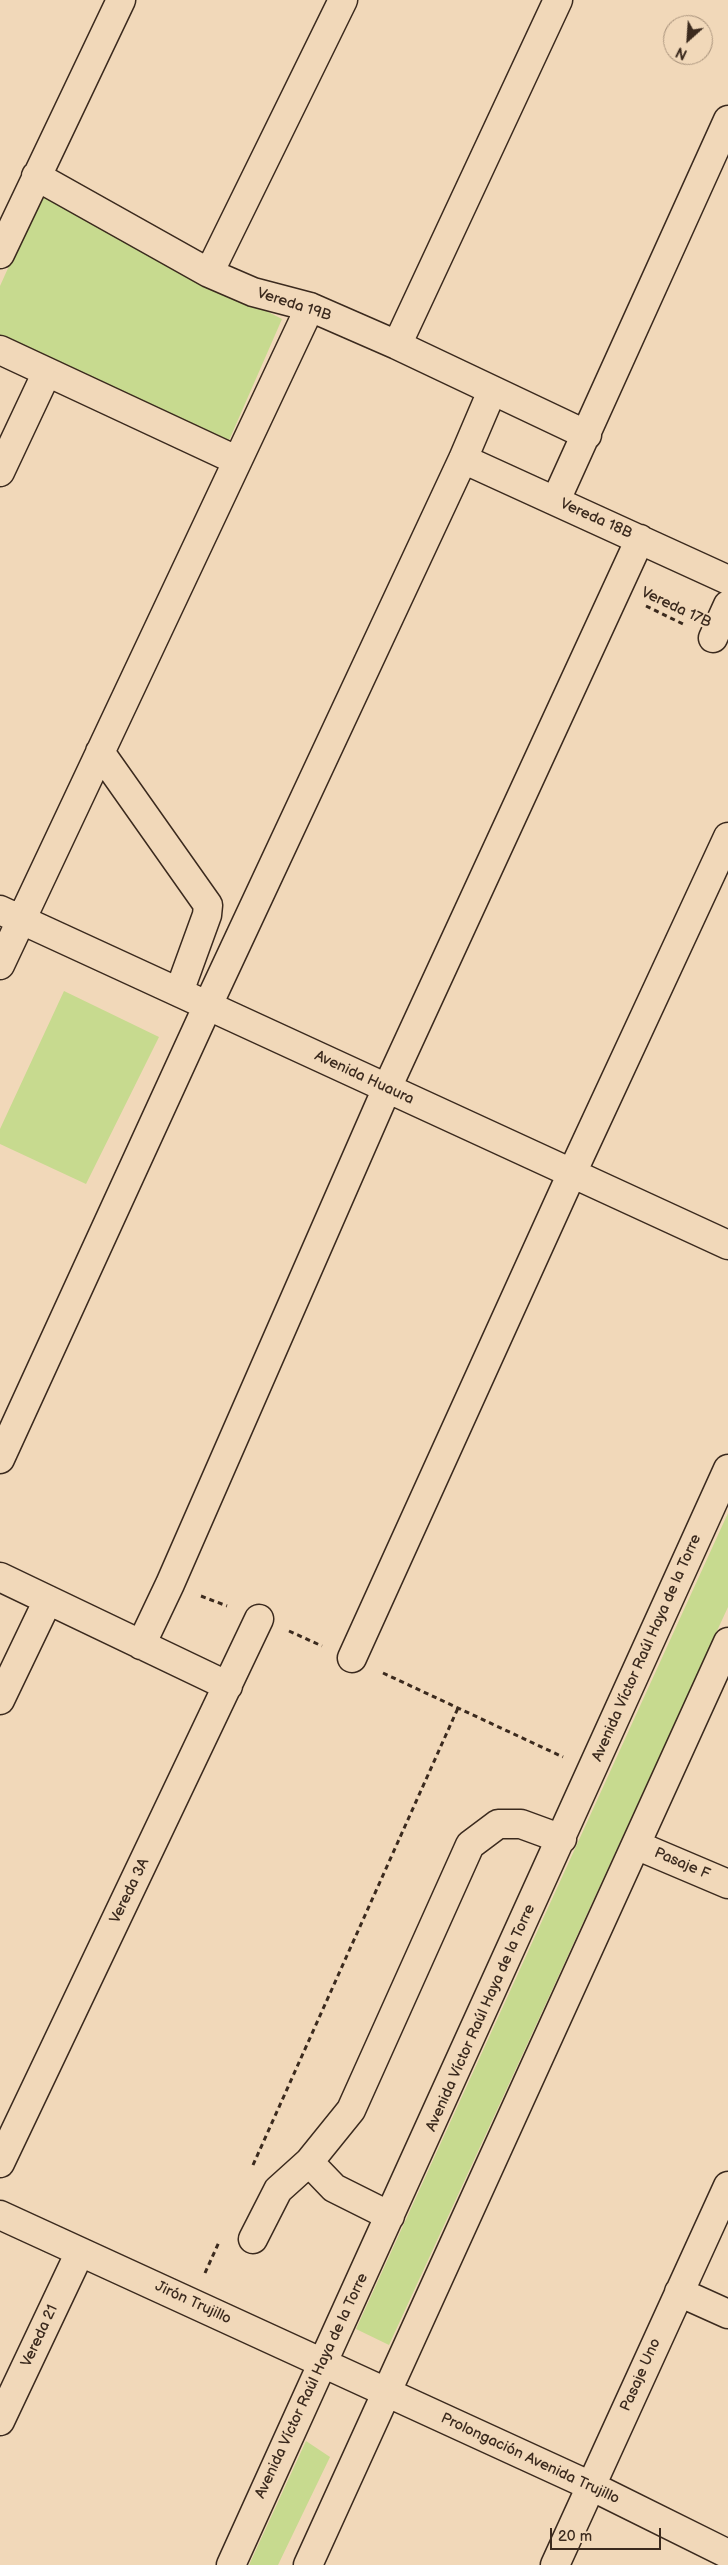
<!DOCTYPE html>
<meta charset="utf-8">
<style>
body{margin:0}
#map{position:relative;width:728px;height:2565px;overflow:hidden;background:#f1d8b9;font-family:"Balsamiq Sans",sans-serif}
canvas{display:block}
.north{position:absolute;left:663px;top:15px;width:50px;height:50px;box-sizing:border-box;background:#f1d8b9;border:1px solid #a8927b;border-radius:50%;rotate:206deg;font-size:14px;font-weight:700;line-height:20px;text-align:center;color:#3b2a1e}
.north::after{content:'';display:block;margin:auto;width:18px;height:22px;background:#3b2a1e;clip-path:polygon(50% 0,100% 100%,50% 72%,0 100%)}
.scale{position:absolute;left:550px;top:2528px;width:111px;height:22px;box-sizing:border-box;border:2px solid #3b2a1e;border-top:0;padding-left:6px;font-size:15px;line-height:18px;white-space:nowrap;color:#3b2a1e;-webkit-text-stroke:4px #f1d8b9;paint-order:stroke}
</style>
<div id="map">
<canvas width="728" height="2565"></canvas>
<div class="north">N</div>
<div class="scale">20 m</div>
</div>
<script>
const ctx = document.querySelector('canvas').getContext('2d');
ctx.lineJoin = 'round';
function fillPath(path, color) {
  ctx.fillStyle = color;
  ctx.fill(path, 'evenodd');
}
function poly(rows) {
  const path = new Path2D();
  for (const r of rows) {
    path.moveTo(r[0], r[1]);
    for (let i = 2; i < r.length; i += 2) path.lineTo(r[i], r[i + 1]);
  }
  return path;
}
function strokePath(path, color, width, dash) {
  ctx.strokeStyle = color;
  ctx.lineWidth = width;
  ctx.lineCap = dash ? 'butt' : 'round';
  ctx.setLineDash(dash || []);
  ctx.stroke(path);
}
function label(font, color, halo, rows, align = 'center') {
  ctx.font = font + ' "Balsamiq Sans",sans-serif';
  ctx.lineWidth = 5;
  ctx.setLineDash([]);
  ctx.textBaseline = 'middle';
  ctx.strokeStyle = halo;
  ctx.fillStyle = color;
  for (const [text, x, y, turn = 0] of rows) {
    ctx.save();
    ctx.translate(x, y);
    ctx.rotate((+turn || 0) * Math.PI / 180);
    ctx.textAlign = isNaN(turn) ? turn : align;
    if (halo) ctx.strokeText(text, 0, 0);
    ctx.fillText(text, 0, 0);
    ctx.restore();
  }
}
fillPath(poly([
 [41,195,282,319,227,445,0,339,0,286],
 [64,991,159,1037,86,1184,0,1144,0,1129],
 [728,1513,728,1607,389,2345,356,2329],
 [306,2441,330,2457,278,2565,249,2565]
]), '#c7da8f');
const minor = poly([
 [36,176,209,273,253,292,310,307,397,345,587,435],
 [0,254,121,0],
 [209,273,343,0],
 [397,345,558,0],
 [0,350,236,460],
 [463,459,728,580],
 [0,472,47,372],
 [556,500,728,120],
 [713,638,728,605],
 [100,752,208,905,207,915,179,992],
 [0,910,728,1245],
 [0,965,310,307],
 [0,1459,208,1005,463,459,492,391],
 [0,1577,228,1686],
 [141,1645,170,1584,387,1088,640,539],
 [352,1658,572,1173,728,837],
 [0,1700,48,1600],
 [636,1845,728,1884],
 [309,2162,334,2188,390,2216],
 [0,2163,259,1619],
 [0,2215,591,2486,728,2554],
 [253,2239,278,2190,309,2162,351,2110,470,1845,498,1824,521,1824,562,1839],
 [679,2292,728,2314],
 [0,2421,80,2252],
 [231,2565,728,1469],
 [308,2565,728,1642],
 [555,2565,728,2186]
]);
strokePath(minor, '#3b2a1e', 31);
strokePath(poly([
 [646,606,683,624],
 [201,1596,227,1606],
 [289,1631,322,1646],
 [383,1673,563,1757],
 [253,2165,458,1708],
 [205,2273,219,2242]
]), '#3b2a1e', 3, [5, 4]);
strokePath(minor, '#f1d8b9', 28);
label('15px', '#3b2a1e', '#f1d8b9', [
 ["Vereda 19B",294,305,18],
 ["Vereda 18B",596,519,24],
 ["Vereda 17B",676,608,25],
 ["Avenida Huaura",364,1078,25],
 ["Avenida Víctor Raúl Haya de la Torre",647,1648,-66],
 ["Pasaje F",682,1864,23],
 ["Vereda 3A",130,1891,-64],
 ["Avenida Víctor Raúl Haya de la Torre",481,2018,-66],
 ["Jirón Trujillo",193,2303,25],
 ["Vereda 21",40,2336,-65],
 ["Pasaje Uno",641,2375,-66],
 ["Avenida Víctor Raúl Haya de la Torre",312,2386,-65],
 ["Prolongación Avenida Trujillo",530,2459,25]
]);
</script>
